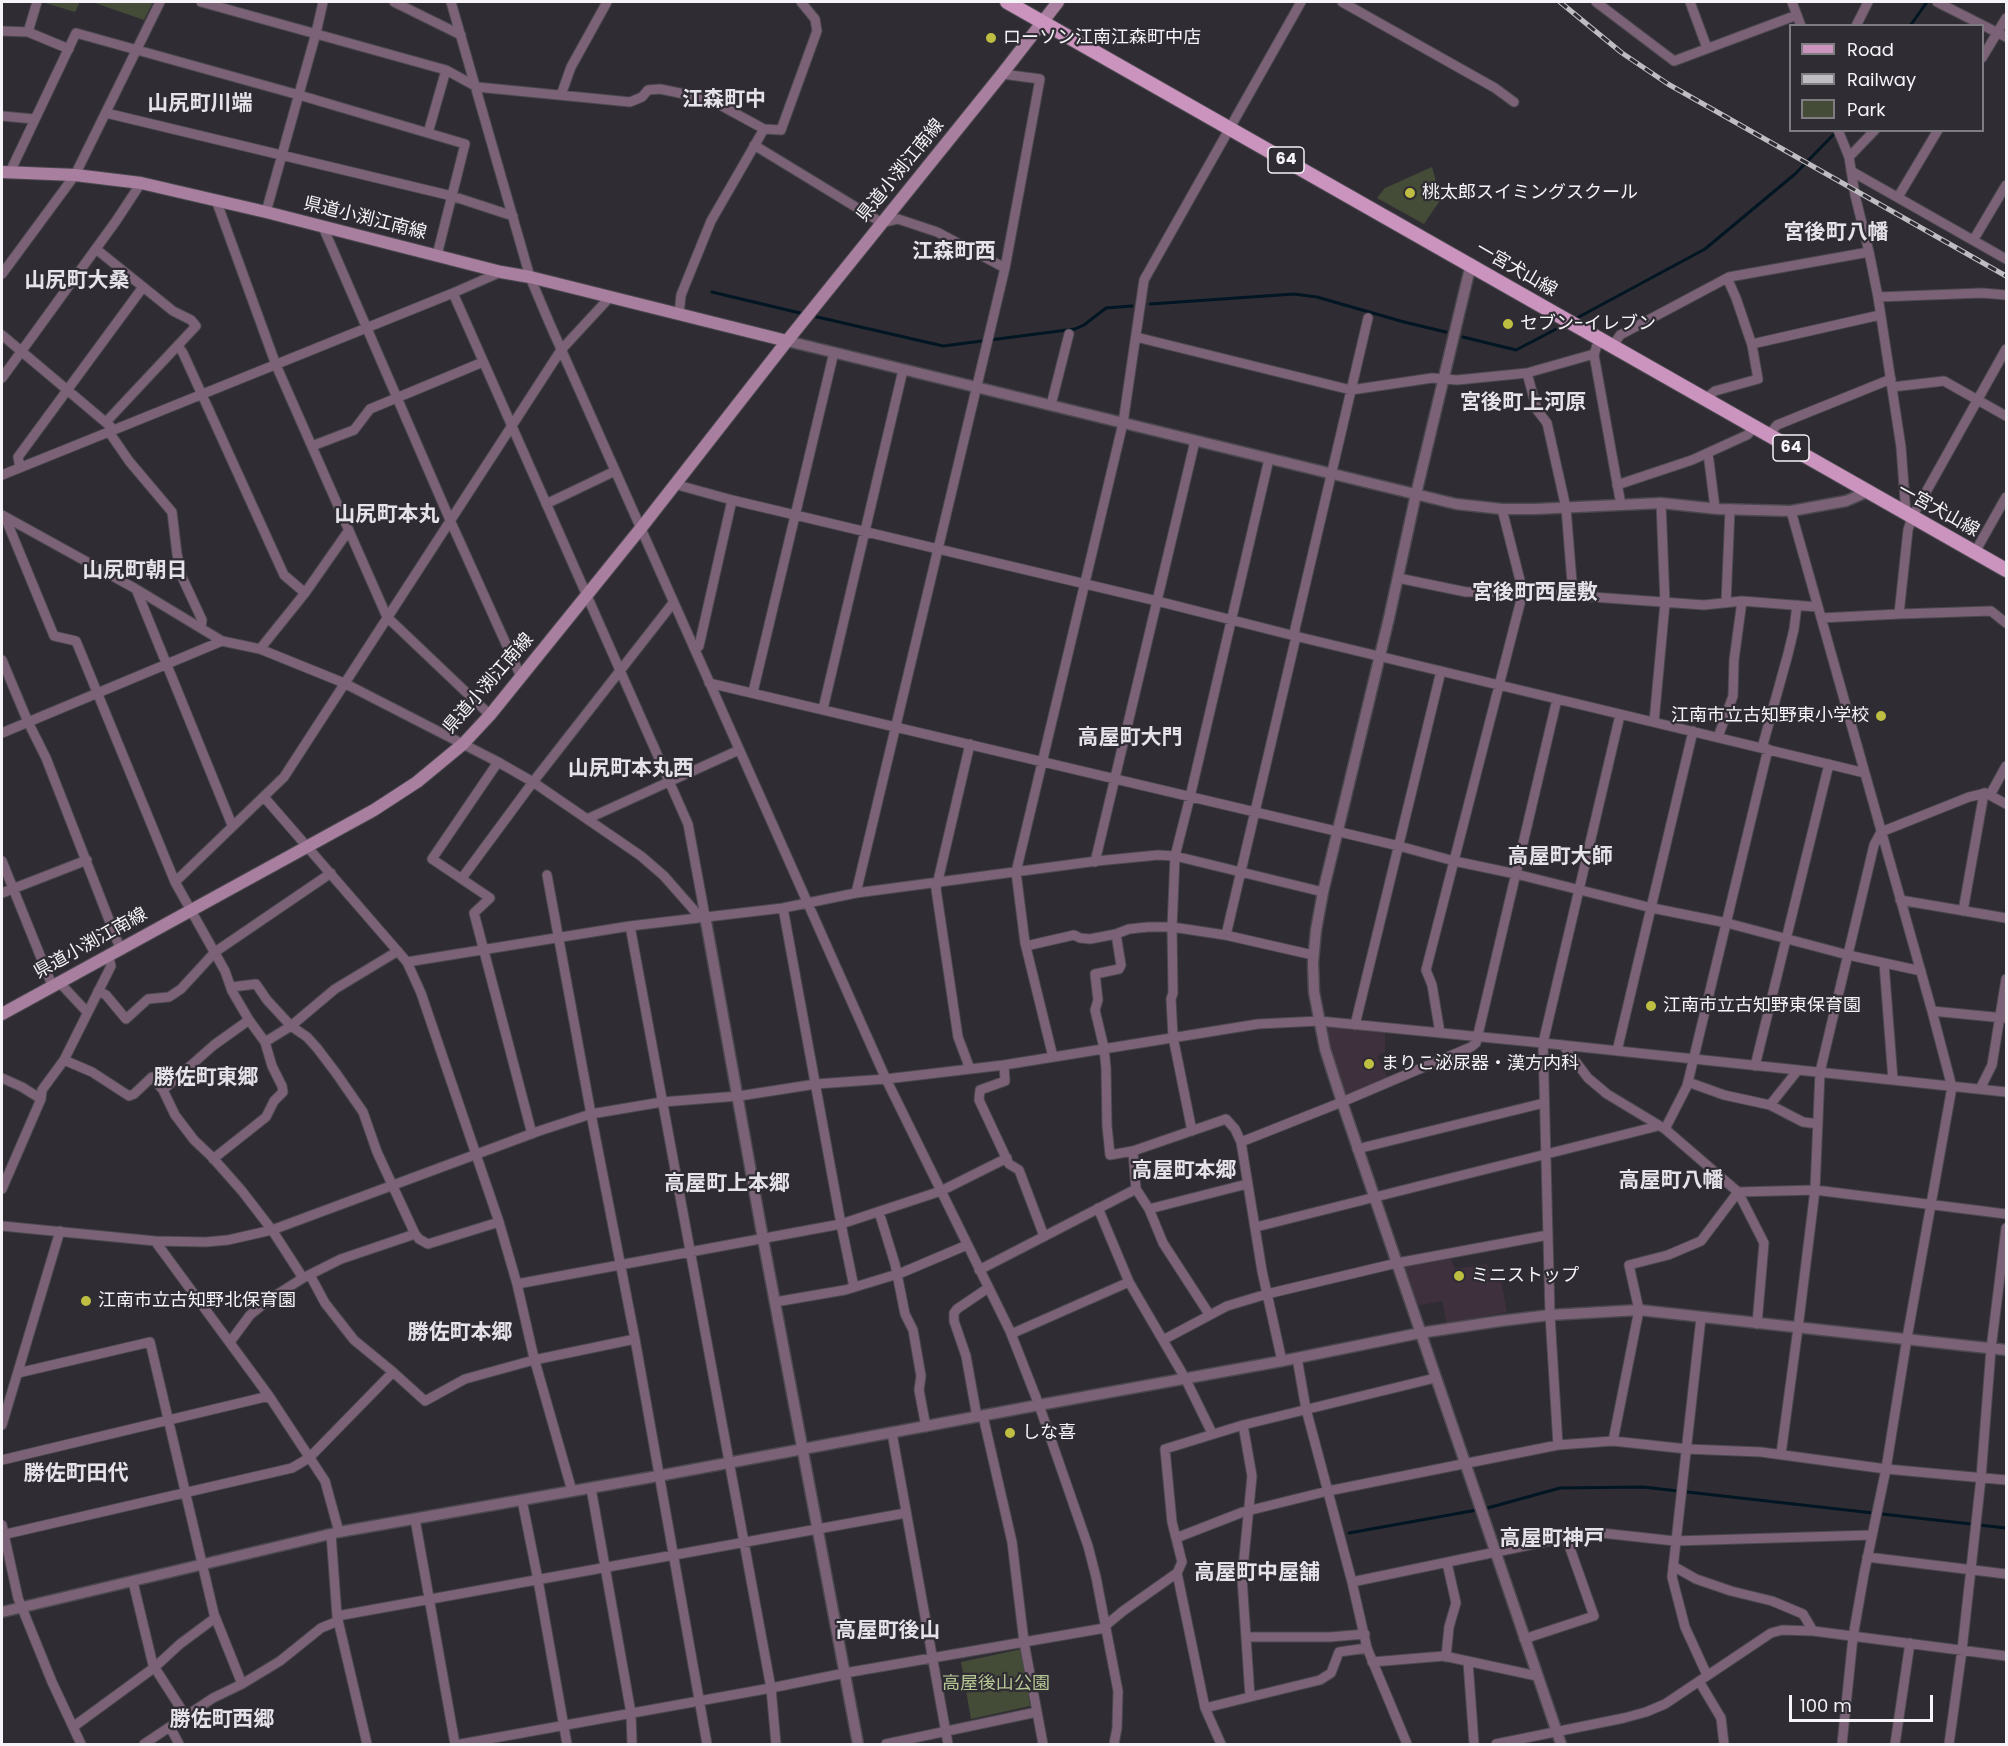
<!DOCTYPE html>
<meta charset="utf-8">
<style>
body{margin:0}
#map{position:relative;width:2008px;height:1746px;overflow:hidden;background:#2f2d33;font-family:Poppins,sans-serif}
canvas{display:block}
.frame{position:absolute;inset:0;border:3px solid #f6f4f8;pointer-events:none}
.legend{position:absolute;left:1789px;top:24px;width:195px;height:108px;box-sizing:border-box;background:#2f2d33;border:2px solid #7f7d82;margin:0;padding:8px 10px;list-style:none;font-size:18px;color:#f6f4f8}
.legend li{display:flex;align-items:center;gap:12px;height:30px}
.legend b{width:30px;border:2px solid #7f7d82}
.scale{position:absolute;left:1789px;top:1695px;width:144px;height:27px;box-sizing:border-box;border:3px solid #f6f4f8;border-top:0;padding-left:8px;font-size:18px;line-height:21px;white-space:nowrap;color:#f6f4f8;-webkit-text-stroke:4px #2f2d33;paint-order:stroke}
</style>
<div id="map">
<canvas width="2008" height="1746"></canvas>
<div class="frame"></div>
<ul class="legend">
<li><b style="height:8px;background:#ca94bf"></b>Road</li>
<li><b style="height:8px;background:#bfbdc2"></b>Railway</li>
<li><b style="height:16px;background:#444b37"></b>Park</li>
</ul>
<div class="scale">100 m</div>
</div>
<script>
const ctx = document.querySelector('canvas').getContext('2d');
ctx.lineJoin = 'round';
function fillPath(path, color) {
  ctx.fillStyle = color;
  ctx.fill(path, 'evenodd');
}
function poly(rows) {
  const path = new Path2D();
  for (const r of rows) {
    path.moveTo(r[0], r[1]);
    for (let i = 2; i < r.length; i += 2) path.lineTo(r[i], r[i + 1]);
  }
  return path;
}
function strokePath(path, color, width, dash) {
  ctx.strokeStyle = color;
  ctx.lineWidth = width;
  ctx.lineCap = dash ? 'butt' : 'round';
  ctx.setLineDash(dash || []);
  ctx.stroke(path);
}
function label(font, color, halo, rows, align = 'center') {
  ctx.font = font + ' Poppins,"Noto Sans JP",sans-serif';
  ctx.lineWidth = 4.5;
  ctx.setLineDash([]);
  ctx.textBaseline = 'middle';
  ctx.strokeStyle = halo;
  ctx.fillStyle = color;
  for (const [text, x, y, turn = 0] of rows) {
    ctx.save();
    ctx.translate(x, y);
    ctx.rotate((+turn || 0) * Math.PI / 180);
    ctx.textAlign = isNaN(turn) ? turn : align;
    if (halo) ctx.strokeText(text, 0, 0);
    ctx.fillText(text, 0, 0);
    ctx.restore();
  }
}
fillPath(poly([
 [1321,1024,1385,1030,1385,1052,1377,1056,1389,1080,1343,1099],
 [1450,1257,1455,1269,1487,1264,1492,1281,1501,1280,1507,1312,1447,1324,1442,1301,1415,1306,1400,1266]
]), '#3f303d');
fillPath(poly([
 [42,2,80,2,75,12],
 [92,2,153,2,144,20],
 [1432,167,1441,199,1424,224,1377,198,1385,188],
 [1022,1649,1030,1706,971,1719,961,1662]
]), '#444b37');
strokePath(poly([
 [1910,26,1927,2],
 [712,292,804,314],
 [1150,304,1294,294,1317,297,1404,322,1446,332],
 [813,316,943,346,1075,329,1084,325,1106,308,1132,306],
 [1575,319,1705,249,1795,174,1836,132],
 [1463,337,1516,350,1564,325],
 [1484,1509,1560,1488,1643,1487,2006,1528],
 [1349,1533,1477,1510]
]), '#021523', 3);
const minor = poly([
 [201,2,446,70,477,87,630,102,642,97,648,90,660,89,709,99,764,129,781,130,817,31,815,19,801,2],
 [394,2,461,35],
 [451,2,530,277,549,322,886,1079,1010,1331,1039,1405,1088,1546,1096,1577,1118,1691,1117,1728,1114,1744],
 [1342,2,1495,88,1514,102],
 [1596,2,1674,61,1797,15],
 [1690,2,1707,48],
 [1792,2,1801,26],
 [1937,2,2006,37],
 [1856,26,1868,2],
 [2,31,28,32,69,49],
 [28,32,37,2],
 [1982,58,2006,18],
 [561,95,571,67,607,2],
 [106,113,452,196,513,216],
 [2,116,34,119],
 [1838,130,1849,157,1855,195,1869,252,1878,297,1901,447,1906,514],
 [428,133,446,70],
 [754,145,882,223,898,219,937,232,1005,268],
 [1849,157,1875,130],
 [1851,171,2006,259],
 [10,172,76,33,299,95,465,144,437,255],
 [1898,197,1938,130],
 [216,200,276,365,387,617,490,715],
 [266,212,316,33,323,2],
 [323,227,450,520,521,677],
 [1974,239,2006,185],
 [96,249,173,311,191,320,196,326,106,422],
 [2,274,75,175,160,2],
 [453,293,688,824,705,916],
 [1878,297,1982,293,2006,295],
 [679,314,681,295,711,221,764,129],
 [2,335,110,426],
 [1136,337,1351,390,1432,378,1457,380,1527,373,1594,354],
 [1599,338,1594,355,1621,505],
 [1752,344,1880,315],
 [178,346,183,353,284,575,305,593],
 [1613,346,1620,335,1729,277,1869,252],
 [1527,373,1537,410,1547,423,1566,508,1573,595],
 [2,378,116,221,141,183],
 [1892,387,1944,381,2006,416],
 [1705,399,1715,391,1758,379,1752,345,1736,298,1727,278],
 [1051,405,1069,334],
 [109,432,129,461,172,512,177,554,182,577,202,620,201,628],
 [1768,436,1777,425,1891,379],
 [312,446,354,430,370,409,483,362],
 [1708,453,1715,508],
 [20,467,18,457,143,287],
 [2,475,453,293,501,272],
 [674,484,732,500,1157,601,1295,636,1865,773],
 [1617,485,1692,460,1747,435,1754,428],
 [546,504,615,471],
 [1791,511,1932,1011,1952,1087,1907,1338,1886,1469,1864,1574,1853,1637,1842,1744],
 [2,515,136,589,222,641,260,649,344,683,498,762,533,782,641,856,664,876,700,917],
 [5,517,54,636,76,641,175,882,225,971,232,991,249,1020,265,1042,272,1066,282,1086,283,1092,274,1101,266,1117,213,1159],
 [1975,552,2006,497],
 [1398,578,1466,592,1523,592,1704,605,1742,601,1818,607],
 [136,589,232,825],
 [1726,603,1730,509],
 [1899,614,1991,611,2006,623],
 [1821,618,1899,614,1908,530,1912,517,2006,349],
 [260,649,305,593,349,530],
 [695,650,699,646,732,500],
 [2,660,28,722,46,758,120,948],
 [709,683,1399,846,1454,861,1516,874,1652,908,1727,923,1848,955,1921,971],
 [753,692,834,352],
 [823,709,903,370],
 [1654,722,1665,603,1661,503],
 [2,733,222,641],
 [1718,737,1733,696,1734,660,1742,601],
 [1762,748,1788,654,1794,629,1797,605],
 [498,762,432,859,490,898,474,913,532,1134],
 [1990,795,2006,766],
 [264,797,407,962,421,993,499,1222,517,1284,534,1358,572,1491],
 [587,819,739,750],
 [2,861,52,985],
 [1095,862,1195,441],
 [547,875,591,1114,635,1339,707,1744],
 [462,878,533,782,673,603],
 [175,882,284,777,561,350,610,297],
 [2,893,87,860],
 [856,893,1005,268,1040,79,1002,74],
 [1900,900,2006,918],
 [783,908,841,1224,854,1287],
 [1963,911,1984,793],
 [630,926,771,1688,776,1744],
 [1116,934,1121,965,1119,969,1095,974,1098,1000,1095,1010,1104,1048,1106,1068,1107,1126,1110,1155,1133,1151,1226,1119,1235,1129,1241,1142],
 [1226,935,1295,641,1295,629,1368,318],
 [1026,946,1074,935,1080,938,1090,939,1116,934,1129,929,1148,927,1172,927,1225,935,1313,955],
 [407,962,630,926,783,908,856,893,1097,861,1158,855,1175,856,1323,892],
 [1884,963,1893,1080],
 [59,982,87,1012],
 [232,987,256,984,267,1000,291,1026,307,1037,317,1048,336,1073,363,1112,377,1152,415,1234],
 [98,991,106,995,126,1019,148,999,169,997,181,989,215,952,331,873],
 [1932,1011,2004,1018],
 [1355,1025,1441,671],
 [1440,1033,1432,985,1426,970,1523,592,1502,509],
 [265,1042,291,1026,335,989,398,951],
 [1563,1045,1588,1078,1607,1094,1665,1129,1738,1192,1764,1243,1757,1324],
 [1617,1051,1693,731],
 [1053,1057,1025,943,1016,872,1123,423,1144,280,1301,2],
 [64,1060,92,1072,129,1096,134,1094,152,1077,163,1090,175,1115,194,1140,212,1157,242,1191,272,1230,303,1278],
 [1004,1065,1005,1081,980,1090,979,1100,1009,1164,1019,1170,1044,1236],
 [1755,1066,1829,764],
 [970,1069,958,1037,936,889,970,744],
 [2,1078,22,1087,41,1099],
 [1688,1082,1724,1095,1770,1105,1803,1122,1818,1124],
 [1980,1089,1992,1065,2006,979],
 [163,1090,214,1045,249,1020],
 [1770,1105,1798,1070],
 [1665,1129,1687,1086,1768,749],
 [1192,1131,1173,1037,1171,999,1173,993,1172,928,1175,856,1190,797,1269,459],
 [1357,1149,1544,1103],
 [1133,1151,1136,1189,1149,1209,1163,1243,1209,1314],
 [2,1189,41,1099,42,1090,64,1060,111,966,108,954],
 [1098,1208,1129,1282,1185,1378,1212,1433],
 [1149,1209,1247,1184],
 [879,1212,895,1264,905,1314,913,1330,921,1376,919,1390,926,1427],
 [2,1226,155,1241,206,1242,228,1240,272,1230,539,1131,591,1114,662,1102,739,1096,816,1084,886,1079,1004,1065,1258,1024,1319,1021,1543,1043,2006,1092],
 [1256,1227,1658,1126],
 [155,1241,269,1396,325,1481,339,1532],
 [979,1270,1136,1189],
 [310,1275,325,1303,354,1340,393,1372,425,1401,465,1379,534,1360,635,1339],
 [517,1284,841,1224,941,1191,1007,1158],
 [775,1302,845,1290,901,1273,967,1245],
 [1701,1318,1672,1577,1685,1627,1707,1675],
 [1011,1334,1129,1282],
 [1163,1340,1227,1306,1267,1294,1397,1263,1548,1235],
 [230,1342,250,1315,270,1299,303,1278,341,1259,415,1234,419,1239,428,1244,499,1222],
 [1297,1358,1306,1409,1352,1582,1367,1648,1407,1744],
 [1282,1361,1262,1271,1241,1142,1342,1102,1471,1047,1476,1043,1557,699],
 [18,1373,150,1342,214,1614,242,1684],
 [983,1416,1012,1542,1024,1642,1043,1744],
 [977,1417,966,1356,954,1321,954,1313,957,1309,988,1288],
 [2,1425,60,1231],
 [1243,1425,1252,1476,1242,1578,1250,1697,1320,1680,1331,1673,1339,1652,1367,1648],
 [892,1433,948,1744],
 [1613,1441,1639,1310,1629,1265,1668,1255,1701,1241,1738,1192,1815,1190,2006,1214],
 [1558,1445,1550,1315,1543,1043,1620,715],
 [1781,1454,1798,1328,1815,1190,1820,1072,1874,845,1881,832,1969,797,1986,793,2006,804],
 [2,1460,269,1396],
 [591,1488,631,1713,632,1744],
 [522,1500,538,1580,567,1744],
 [415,1519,455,1744],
 [2,1525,18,1598,52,1682,81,1744],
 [331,1534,337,1616,367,1744],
 [2,1535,292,1468,309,1458,393,1372],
 [1176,1538,1243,1512,1328,1491,1558,1445,1613,1441,1687,1449,1761,1452,1886,1469,2006,1480],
 [1867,1557,2006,1574],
 [1673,1566,1696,1579,1731,1591,1772,1601,1803,1614,1813,1631],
 [133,1582,153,1665,185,1715],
 [1352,1582,1592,1532,1675,1541,1872,1535],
 [337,1616,906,1513],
 [1105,1626,1123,1611,1177,1573],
 [1246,1637,1330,1637,1365,1634],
 [1524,1639,1594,1616,1566,1537],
 [1446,1657,1449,1627,1456,1603,1447,1563],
 [1372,1662,1444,1656,1537,1676],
 [1468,1662,1474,1744],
 [1699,1681,1721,1718,1724,1744],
 [1205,1708,1250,1697],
 [73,1727,155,1667,180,1644,215,1618],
 [170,1727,179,1744],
 [144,1744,213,1698,242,1684,280,1661,321,1628,338,1621],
 [461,1744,771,1688,845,1673,1105,1628],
 [886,1744,1037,1712],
 [1221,1744,1205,1708,1177,1573,1182,1562,1172,1522,1165,1449,1243,1425,1435,1378],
 [1496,1744,1624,1718,1646,1712,1665,1704,1771,1633,1782,1630,1813,1631,2006,1656],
 [1895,1744,1910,1643],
 [1949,1744,1962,1650,1981,1478,1991,1349,2006,1228]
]);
const tertiary = poly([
 [1471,264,1416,494,1389,618,1323,892,1316,930,1313,962,1314,992,1325,1049,1342,1102,1561,1744],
 [787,341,1456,504,1502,509,1535,509,1661,503,1718,509,1791,511,1846,501,1867,492],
 [705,916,763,1239,858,1744],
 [2,1612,339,1532,658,1476,1039,1405,1282,1361,1420,1333,1500,1321,1550,1315,1639,1310,2006,1350]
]);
const secondary = poly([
 [2,172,75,175,141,183,266,212,501,272,530,277,787,341],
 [2,1014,374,810,417,782,463,744,490,715,641,528,787,341,1002,74,1058,2]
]);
const primary = poly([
 [1007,2,2006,570]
]);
strokePath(minor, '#4b494f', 11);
strokePath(tertiary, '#4b494f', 13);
strokePath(secondary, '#4b494f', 14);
strokePath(primary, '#4b494f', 16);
strokePath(minor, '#7c6277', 9);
strokePath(tertiary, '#7c6277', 10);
strokePath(secondary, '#a87f9f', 12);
strokePath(primary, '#ca94bf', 14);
const rail = poly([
 [1560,2,1622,53,1668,84,2006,276]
]);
strokePath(rail, '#bfbdc2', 5);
strokePath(rail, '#2f2d33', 3, [9]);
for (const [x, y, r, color] of [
 [991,38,6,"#bebf42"],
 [1410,193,6,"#bebf42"],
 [1508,324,6,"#bebf42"],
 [1881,716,6,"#bebf42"],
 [1651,1006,6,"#bebf42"],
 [1369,1064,6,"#bebf42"],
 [1459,1276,6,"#bebf42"],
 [86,1301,6,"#bebf42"],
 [1010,1433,6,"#bebf42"]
]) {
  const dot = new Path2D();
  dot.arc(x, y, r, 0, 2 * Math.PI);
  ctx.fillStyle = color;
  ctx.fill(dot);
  strokePath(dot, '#2f2d33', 2);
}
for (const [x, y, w] of [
 [1286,160,36],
 [1791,448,36]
]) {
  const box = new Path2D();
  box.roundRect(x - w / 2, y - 13, w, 26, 4.5);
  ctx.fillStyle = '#2f2d33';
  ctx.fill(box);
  strokePath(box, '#f6f4f8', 1.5);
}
label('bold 16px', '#f6f4f8', null, [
 ["64",1286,160],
 ["64",1791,448]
]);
label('18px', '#f6f4f8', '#2f2d33', [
 ["ローソン江南江森町中店",1003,38],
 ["桃太郎スイミングスクール",1422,193],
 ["セブン-イレブン",1520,324],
 ["江南市立古知野東小学校",1869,716,"right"],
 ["江南市立古知野東保育園",1663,1006],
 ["まりこ泌尿器・漢方内科",1381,1064],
 ["ミニストップ",1471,1276],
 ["江南市立古知野北保育園",98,1301],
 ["しな喜",1022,1433]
], 'left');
label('18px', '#f6f4f8', '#2f2d33', [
 ["県道小渕江南線",901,171,-51],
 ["県道小渕江南線",365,219,14],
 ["一宮犬山線",1516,270,30],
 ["一宮犬山線",1938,511,29],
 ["県道小渕江南線",489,684,-49],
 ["県道小渕江南線",91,944,-29]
]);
label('18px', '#b5c694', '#2f2d33', [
 ["高屋後山公園",996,1684]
]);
label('bold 21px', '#e5e2ea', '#2f2d33', [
 ["江森町中",724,101],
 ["山尻町川端",200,105],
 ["宮後町八幡",1836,234],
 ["江森町西",954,253],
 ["山尻町大桑",77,282],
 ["宮後町上河原",1523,404],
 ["山尻町本丸",387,516],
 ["山尻町朝日",135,572],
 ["宮後町西屋敷",1535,594],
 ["高屋町大門",1130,739],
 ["山尻町本丸西",631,770],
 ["高屋町大師",1560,858],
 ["勝佐町東郷",206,1079],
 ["高屋町本郷",1184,1172],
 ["高屋町八幡",1671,1182],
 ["高屋町上本郷",727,1185],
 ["勝佐町本郷",460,1334],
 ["勝佐町田代",76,1475],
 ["高屋町神戸",1552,1540],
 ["高屋町中屋舗",1257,1574],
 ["高屋町後山",888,1632],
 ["勝佐町西郷",222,1721]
]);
</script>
